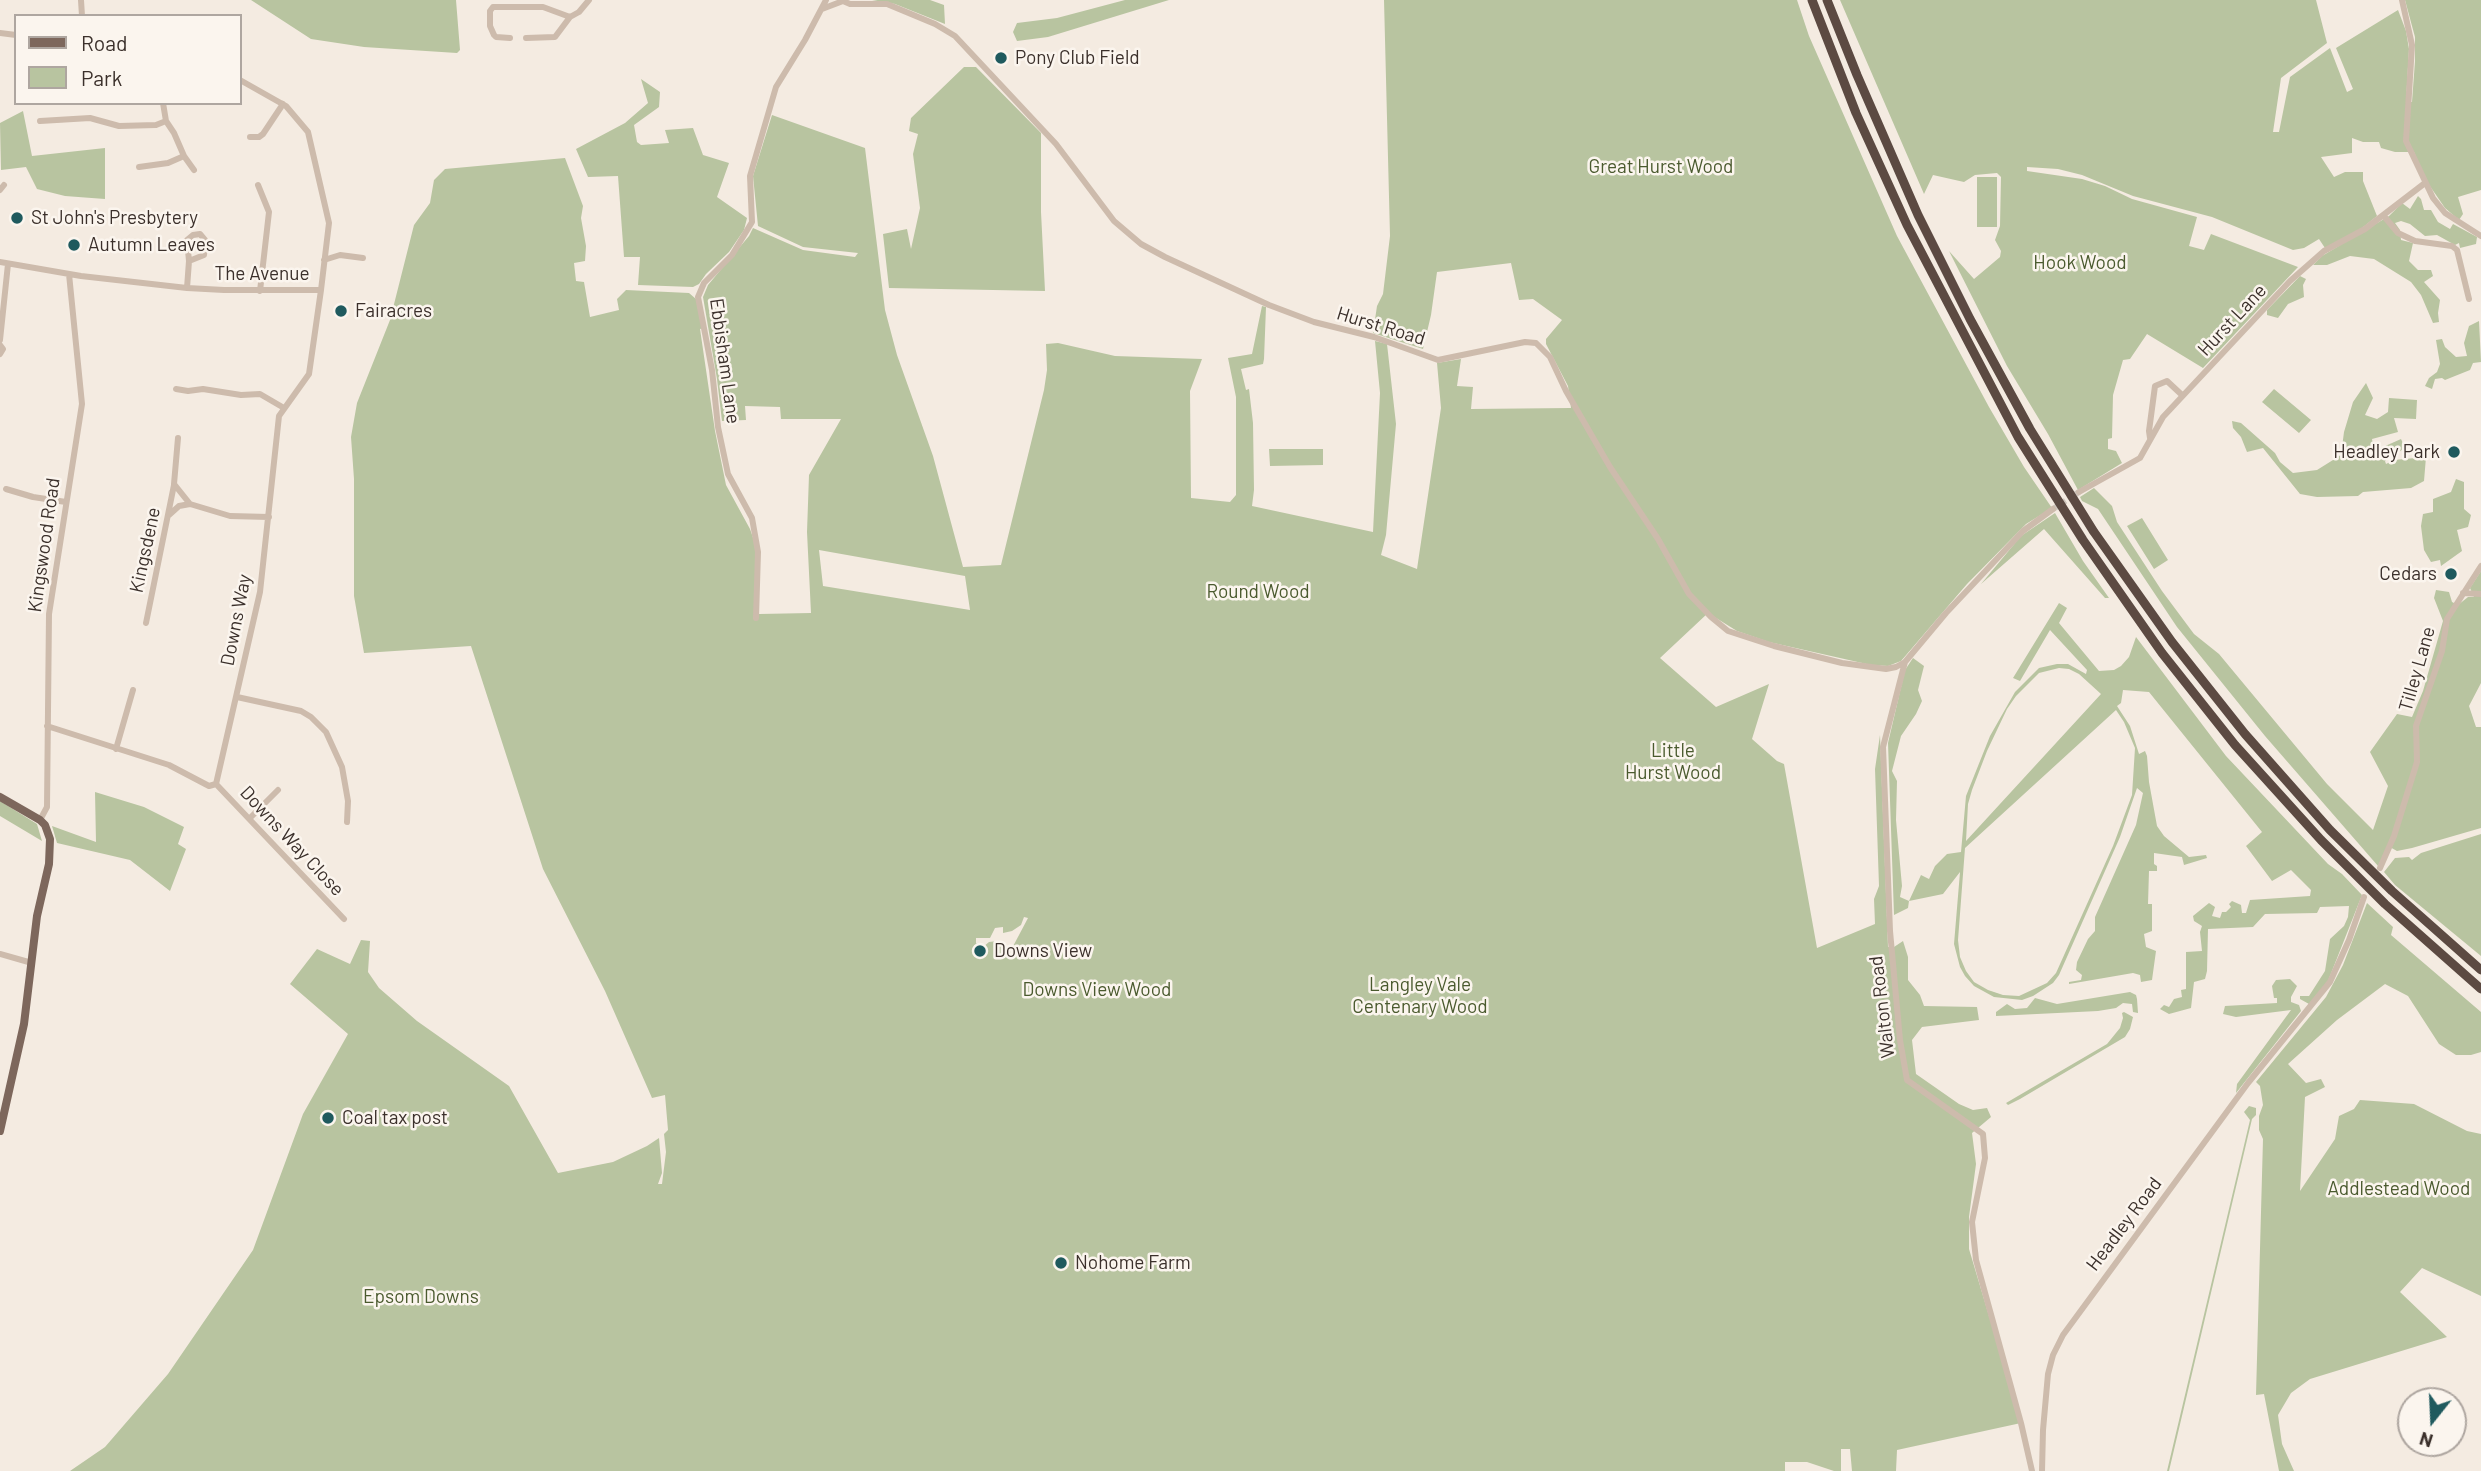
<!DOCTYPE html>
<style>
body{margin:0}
#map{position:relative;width:2481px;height:1471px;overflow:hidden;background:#f4ebe1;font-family:Barlow,sans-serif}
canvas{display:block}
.legend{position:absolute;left:14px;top:14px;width:228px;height:91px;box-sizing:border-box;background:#fbf5ee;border:2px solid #aea6a0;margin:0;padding:9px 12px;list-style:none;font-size:21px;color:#3b302b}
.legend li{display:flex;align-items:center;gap:14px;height:35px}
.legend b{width:35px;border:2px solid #aea6a0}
.north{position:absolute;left:2397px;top:1387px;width:70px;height:70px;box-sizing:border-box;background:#fbf5ee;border:2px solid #aea6a0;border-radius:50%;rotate:198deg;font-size:19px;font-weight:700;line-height:28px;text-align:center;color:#3b302b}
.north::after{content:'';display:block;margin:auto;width:24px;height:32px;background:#1f5a5e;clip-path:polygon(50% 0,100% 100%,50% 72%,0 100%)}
</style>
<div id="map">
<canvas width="2481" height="1471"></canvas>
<ul class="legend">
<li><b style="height:9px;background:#7d675c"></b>Road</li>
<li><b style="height:19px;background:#b8c4a0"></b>Park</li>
</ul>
<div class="north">N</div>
</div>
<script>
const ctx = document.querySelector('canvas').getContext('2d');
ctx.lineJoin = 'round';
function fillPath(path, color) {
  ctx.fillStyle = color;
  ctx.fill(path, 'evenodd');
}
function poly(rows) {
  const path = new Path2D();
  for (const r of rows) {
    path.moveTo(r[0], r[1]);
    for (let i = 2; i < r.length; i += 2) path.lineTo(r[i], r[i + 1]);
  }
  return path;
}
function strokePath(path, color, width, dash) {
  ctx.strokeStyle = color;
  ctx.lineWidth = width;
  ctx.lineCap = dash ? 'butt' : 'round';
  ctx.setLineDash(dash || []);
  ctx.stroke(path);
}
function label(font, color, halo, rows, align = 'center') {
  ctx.font = font + ' Barlow,sans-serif';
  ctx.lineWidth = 5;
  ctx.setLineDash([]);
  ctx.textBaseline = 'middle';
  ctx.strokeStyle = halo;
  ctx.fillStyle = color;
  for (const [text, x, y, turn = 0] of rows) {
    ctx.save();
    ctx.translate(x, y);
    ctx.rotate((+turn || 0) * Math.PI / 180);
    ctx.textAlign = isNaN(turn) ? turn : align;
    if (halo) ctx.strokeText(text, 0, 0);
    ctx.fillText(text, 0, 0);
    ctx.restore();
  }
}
fillPath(poly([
 [251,0,456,0,460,50,457,53,364,47,311,39],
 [872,0,930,0,944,5,945,24,895,4],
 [1125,0,1169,0,1048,37,1017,41,1013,32,1017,23,1057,18],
 [1384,0,1797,0,1809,36,1897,236,1989,407,2024,467,2052,508,2026,524,1967,584,1901,661,1888,666,1871,665,1769,642,1737,631,1708,613,1660,658,1716,707,1769,684,1752,739,1777,761,1784,764,1817,948,1875,924,1874,899,1879,886,1875,769,1880,735,1888,947,1894,947,1903,941,1908,957,1908,980,1920,995,1924,1006,1977,1007,1979,1020,1922,1027,1912,1040,1916,1074,1959,1104,1973,1110,1987,1108,1991,1117,1972,1133,1976,1164,1969,1217,1969,1249,2021,1423,1897,1450,1896,1471,1852,1471,1850,1449,1841,1449,1841,1471,1834,1471,1807,1462,1785,1462,1785,1471,70,1471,105,1447,168,1374,253,1250,303,1114,348,1034,290,984,317,949,350,964,361,940,370,941,368,972,379,988,417,1021,509,1086,558,1173,613,1162,647,1146,659,1138,662,1173,658,1184,662,1184,666,1152,664,1134,668,1130,665,1095,652,1098,605,991,543,869,471,646,364,653,354,596,354,479,351,437,357,403,390,320,414,225,430,203,434,180,445,169,565,158,583,206,581,218,586,246,585,261,574,263,576,281,584,282,590,317,619,310,617,299,626,290,689,293,696,299,704,328,700,329,715,431,726,485,750,529,758,552,759,614,811,613,807,532,809,475,841,419,781,419,780,407,745,406,746,420,722,421,717,379,703,297,708,285,749,236,753,228,803,250,855,257,858,253,803,247,758,226,753,176,772,115,865,148,885,310,897,355,933,456,963,567,1001,565,1044,390,1047,370,1046,344,1058,343,1115,356,1202,359,1190,391,1191,498,1230,502,1236,495,1236,397,1228,358,1252,354,1262,306,1266,307,1264,359,1263,364,1241,369,1246,390,1249,389,1253,423,1254,490,1252,506,1373,532,1380,393,1375,341,1387,344,1396,424,1386,535,1381,555,1417,569,1441,408,1437,363,1461,359,1457,386,1473,387,1471,409,1571,408,1568,386,1546,344,1546,339,1562,320,1533,299,1519,300,1511,263,1437,272,1431,315,1423,349,1373,333,1377,306,1383,294,1390,236],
 [819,550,965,576,970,610,823,586],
 [1024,917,1028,918,1010,952,1002,950,1001,944,997,941,989,942,983,947,976,943,976,938,990,938,995,928,1003,927,1003,933,1012,931,1021,925],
 [1840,0,2316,0,2327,43,2281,78,2273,132,2279,132,2290,77,2330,48,2347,92,2353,89,2336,48,2398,10,2406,31,2409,49,2406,102,2412,102,2415,61,2415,37,2405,0,2481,0,2481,190,2458,197,2463,214,2459,220,2445,208,2425,179,2414,152,2395,152,2381,148,2379,142,2363,142,2352,138,2352,153,2321,157,2334,177,2345,172,2363,172,2363,181,2377,216,2362,228,2325,248,2319,239,2304,248,2293,250,2212,217,2133,196,2082,175,2058,169,2027,167,2027,171,2082,179,2105,186,2132,199,2197,217,2189,246,2204,250,2211,234,2298,267,2203,368,2147,334,2130,359,2123,360,2113,395,2112,438,2108,439,2108,449,2116,451,2122,463,2078,490,2048,434,2007,366,1949,251,1974,279,2000,257,2001,251,1995,240,2000,226,2001,177,1997,173,1975,175,1964,182,1933,175,1924,194],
 [964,67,976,67,1041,133,1041,212,1045,291,889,288,883,234,907,229,911,249,920,208,913,154,918,134,909,131,911,118],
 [641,79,660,92,659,107,634,125,637,142,641,145,669,143,665,130,693,128,703,155,729,163,717,197,747,218,744,230,729,252,706,274,699,284,693,287,638,285,640,257,624,257,618,176,588,177,576,149,625,123,648,103],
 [23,111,32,156,105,148,105,199,65,196,37,189,26,167,1,170,0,123],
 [1977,177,1997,177,1997,227,1977,227],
 [2418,196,2421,199,2424,210,2431,210,2438,222,2450,229,2453,224,2477,237,2476,244,2460,248,2459,243,2455,245,2437,235,2425,236,2410,224,2401,221,2395,223,2400,230,2401,240,2413,243,2409,261,2418,270,2431,270,2433,276,2424,282,2440,300,2438,313,2439,322,2433,323,2421,295,2411,282,2374,259,2350,256,2327,265,2313,265,2322,256,2389,216,2402,203,2410,209],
 [2300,276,2306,279,2303,285,2304,297,2288,304,2278,318,2267,315,2267,310],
 [2479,321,2481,362,2473,363,2470,370,2445,380,2442,378,2435,379,2432,389,2425,386,2429,378,2437,372,2440,364,2436,340,2442,339,2445,347,2456,357,2467,356,2464,343,2469,326],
 [2366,383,2373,398,2365,415,2377,419,2388,412,2389,398,2417,400,2416,419,2394,418,2398,432,2372,439,2374,451,2401,439,2405,448,2385,461,2386,464,2394,460,2426,457,2424,481,2411,488,2363,492,2358,496,2317,497,2300,494,2263,448,2247,452,2241,437,2233,428,2232,421,2241,423,2275,453,2280,462,2293,473,2317,470,2341,455,2344,432,2353,402],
 [2274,389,2311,420,2299,433,2262,402],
 [1269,449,1323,449,1323,465,1270,466],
 [2456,479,2464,482,2464,509,2471,515,2468,527,2457,530,2462,551,2441,566,2440,560,2431,562,2424,550,2421,526,2423,514,2433,512,2433,499,2451,492],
 [2094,488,2112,506,2117,522,2162,591,2194,634,2219,654,2327,784,2373,830,2388,786,2370,752,2397,714,2412,717,2423,691,2443,621,2434,598,2436,590,2449,592,2452,602,2458,605,2468,597,2474,597,2470,588,2481,571,2481,683,2469,706,2476,727,2481,727,2481,828,2412,848,2397,851,2388,846,2378,866,2265,736,2177,627,2098,509,2082,501,2080,497],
 [2055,513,2083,561,2109,598,2105,598,2044,529,1981,584,2021,536],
 [2142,518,2168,560,2154,569,2127,526],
 [2059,603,2067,608,2059,623,2099,671,2114,670,2121,666,2129,657,2136,637,2226,756,2328,864,2342,874,2362,895,2328,981,2309,1004,2300,999,2300,996,2309,996,2325,971,2330,939,2344,926,2348,917,2349,906,2320,907,2317,913,2265,914,2253,927,2208,929,2207,971,2205,979,2194,982,2191,1008,2169,1014,2160,1009,2164,1005,2169,1007,2174,999,2182,997,2181,990,2186,989,2186,952,2202,951,2200,932,2202,926,2194,921,2193,916,2209,903,2215,907,2212,916,2220,918,2222,912,2226,912,2231,907,2229,904,2232,901,2241,905,2242,913,2246,913,2250,900,2310,896,2311,890,2291,870,2272,881,2246,846,2262,832,2149,692,2123,690,2121,703,2117,706,2130,726,2139,754,2145,751,2147,756,2149,782,2157,826,2164,836,2189,857,2206,855,2207,858,2184,865,2182,857,2154,853,2154,864,2157,866,2157,871,2149,871,2148,904,2152,904,2152,931,2144,934,2146,947,2156,951,2152,980,2141,982,2140,975,2133,973,2069,984,2069,982,2081,980,2082,975,2076,970,2077,962,2088,939,2095,931,2095,917,2136,825,2143,793,2137,788,2120,837,2059,975,2053,983,2033,996,2022,1000,1994,997,1974,986,1965,976,1960,967,1954,944,1960,872,1943,894,1909,901,1908,908,1894,915,1888,743,1905,670,1913,658,1924,666,1918,690,1922,701,1916,714,1901,736,1892,771,1897,781,1896,820,1902,886,1900,897,1909,901,1921,875,1929,879,1935,866,1947,854,1961,852,1966,796,1990,736,2015,692,2039,668,2057,664,2068,664,2086,674,2087,670,2050,630,2020,681,2013,678],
 [2059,668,2069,669,2079,674,2101,694,1966,841,1968,804,1972,790,1987,751,2007,709,2016,696,2039,673],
 [2116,710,2124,722,2135,748,2132,795,2113,846,2056,973,2047,983,2019,996,2003,995,1988,990,1974,982,1966,971,1960,957,1958,940,1965,848],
 [95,792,144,807,184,827,178,844,186,849,170,891,130,860,57,843,52,826,96,842],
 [0,801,37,824,42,841,0,816],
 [2481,834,2481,956,2395,885,2384,872,2395,858,2409,857,2412,860,2421,853],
 [2367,903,2393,927,2391,935,2481,1012,2481,1052,2471,1055,2456,1055,2439,1044,2408,996,2385,984,2337,1020,2288,1064,2306,1083,2321,1079,2325,1087,2305,1097,2300,1191,2335,1139,2339,1116,2354,1109,2360,1100,2414,1104,2467,1131,2481,1134,2481,1296,2422,1268,2400,1292,2447,1337,2310,1379,2291,1393,2278,1415,2282,1444,2294,1471,2279,1471,2264,1394,2256,1395,2263,1139,2259,1130,2259,1116,2263,1105,2260,1086,2256,1082,2326,997,2343,965],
 [2290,979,2297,986,2291,997,2291,1002,2299,1005,2301,1011,2236,1093,2237,1084,2291,1010,2236,1017,2223,1014,2225,1006,2277,1003,2277,998,2274,998,2272,986,2276,980],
 [2130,992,2136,995,2137,999,2138,1013,2133,1012,2132,1004,2123,1003,2116,1008,2098,1011,1996,1016,1996,1012,2007,1004,2015,1009,2027,1008,2035,998,2057,1004],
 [2124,1012,2133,1017,2130,1029,2125,1037,2020,1099,2008,1105,2006,1103,2107,1044,2120,1028,2123,1018,2122,1013],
 [2249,1106,2256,1108,2256,1115,2252,1119,2169,1471,2167,1471,2250,1120,2244,1112]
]), '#b8c4a0');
strokePath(poly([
 [2053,509,2079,492]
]), '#cfc6bd', 6, [6, 3]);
strokePath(poly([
 [81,0,82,16],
 [2402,0,2412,45,2406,141,2433,198,2445,213,2481,236],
 [843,1,850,4,887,4,935,24,955,36,1056,144,1114,221,1141,244,1165,257,1269,305,1314,322,1374,337,1438,360,1525,342,1536,343,1550,357,1566,391,1610,467,1658,539,1689,594,1711,617,1728,631,1774,646,1842,663,1886,669,1896,667,1905,662,1946,613,2023,531,2053,509],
 [822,9,843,1],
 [0,33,16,35],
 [510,38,496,37,494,35,490,26,490,11,493,7,543,7,570,17,579,12,589,0],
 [526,38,555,37,570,17],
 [163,103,166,121,174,133,184,156,194,170],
 [40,121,90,118,119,126,156,125,166,121],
 [250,137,259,137,263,134,283,104],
 [139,167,168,163,184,156],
 [258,185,269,212,260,291],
 [0,190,4,185],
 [2383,215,2398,233,2415,241,2452,246,2457,250,2469,299],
 [324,260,340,255,363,258],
 [0,262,81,276,187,288,224,290,321,290,329,223,308,132,286,106,240,80],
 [187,288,189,261,187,240,193,235,200,234,205,240,204,255,189,261],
 [0,340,8,264],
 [0,345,3,349,0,354],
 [176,389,188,391,203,389,241,395,260,394,284,408],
 [178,438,174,484,190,504,230,516,269,517],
 [2150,438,2149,431,2155,386,2167,381,2182,395],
 [6,489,33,497,66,502],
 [2079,492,2140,458,2163,417,2290,281,2324,251,2365,229,2425,183],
 [169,515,179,506,190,504],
 [2463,593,2481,594],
 [756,618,758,552,752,518,728,474,718,427,712,370,698,297,704,283,732,255,752,222,750,176,776,87,805,40,826,0],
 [146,623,174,485],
 [1905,662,1883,747,1890,931,1900,1040,1907,1080,1983,1134,1985,1158,1972,1222,1976,1260,2021,1423,2032,1471],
 [237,697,301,711,311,717,326,732,342,767,348,801,347,822],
 [47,726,169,765,209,786,216,784,260,592,279,416,309,374,321,290],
 [116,749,133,690],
 [216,784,344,919],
 [250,818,278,790],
 [40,820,47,807,49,614,82,404,69,274],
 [2380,868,2394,836,2417,762,2416,726,2442,651,2447,619,2481,566],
 [0,954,32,963],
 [2042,1471,2043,1430,2048,1374,2053,1355,2063,1335,2248,1083,2330,982,2349,940,2364,897]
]), '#cdbbac', 6);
strokePath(poly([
 [0,797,40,820,45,825,50,839,49,864,37,916,24,1024,0,1131]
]), '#7d675c', 8);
strokePath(poly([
 [1812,0,1856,113,1907,225,2018,437,2083,540,2162,653,2235,745,2321,840,2385,904,2481,989],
 [1827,0,1857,75,1918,215,1970,319,2030,429,2094,532,2172,642,2245,734,2330,830,2392,891,2481,970]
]), '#5c4a42', 9);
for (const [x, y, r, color] of [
 [1001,58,7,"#1f5a5e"],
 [17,218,7,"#1f5a5e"],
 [74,245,7,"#1f5a5e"],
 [341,311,7,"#1f5a5e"],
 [2454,452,7,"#1f5a5e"],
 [2451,574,7,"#1f5a5e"],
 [980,951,7,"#1f5a5e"],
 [328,1118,7,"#1f5a5e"],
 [1061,1263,7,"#1f5a5e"]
]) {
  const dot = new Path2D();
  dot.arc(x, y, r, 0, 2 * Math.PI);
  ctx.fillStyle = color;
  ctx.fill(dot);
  strokePath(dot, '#fbf5ee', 2.5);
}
label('19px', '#3b302b', '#fbf5ee', [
 ["Pony Club Field",1015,58],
 ["St John's Presbytery",31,218],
 ["Autumn Leaves",88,245],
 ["Fairacres",355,311],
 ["Headley Park",2440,452,"right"],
 ["Cedars",2437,574,"right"],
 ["Downs View",994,951],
 ["Coal tax post",342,1118],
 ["Nohome Farm",1075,1263]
], 'left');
label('19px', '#4a5a2e', '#fbf5ee', [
 ["Great Hurst Wood",1661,167],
 ["Hook Wood",2080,263],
 ["Round Wood",1258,592],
 ["Little",1673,751],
 ["Hurst Wood",1673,773],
 ["Langley Vale",1420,985],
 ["Centenary Wood",1420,1007],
 ["Downs View Wood",1097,990],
 ["Addlestead Wood",2399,1189],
 ["Epsom Downs",421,1297]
]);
label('19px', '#3b302b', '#fbf5ee', [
 ["The Avenue",262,274],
 ["Hurst Lane",2232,320,-47],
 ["Hurst Road",1381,326,17],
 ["Ebbisham Lane",725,361,82],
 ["Kingswood Road",44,545,-82],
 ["Kingsdene",145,550,-78],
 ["Downs Way",236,620,-79],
 ["Tilley Lane",2417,669,-74],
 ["Downs Way Close",292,841,47],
 ["Walton Road",1882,1007,-97],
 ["Headley Road",2124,1224,-53]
]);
</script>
